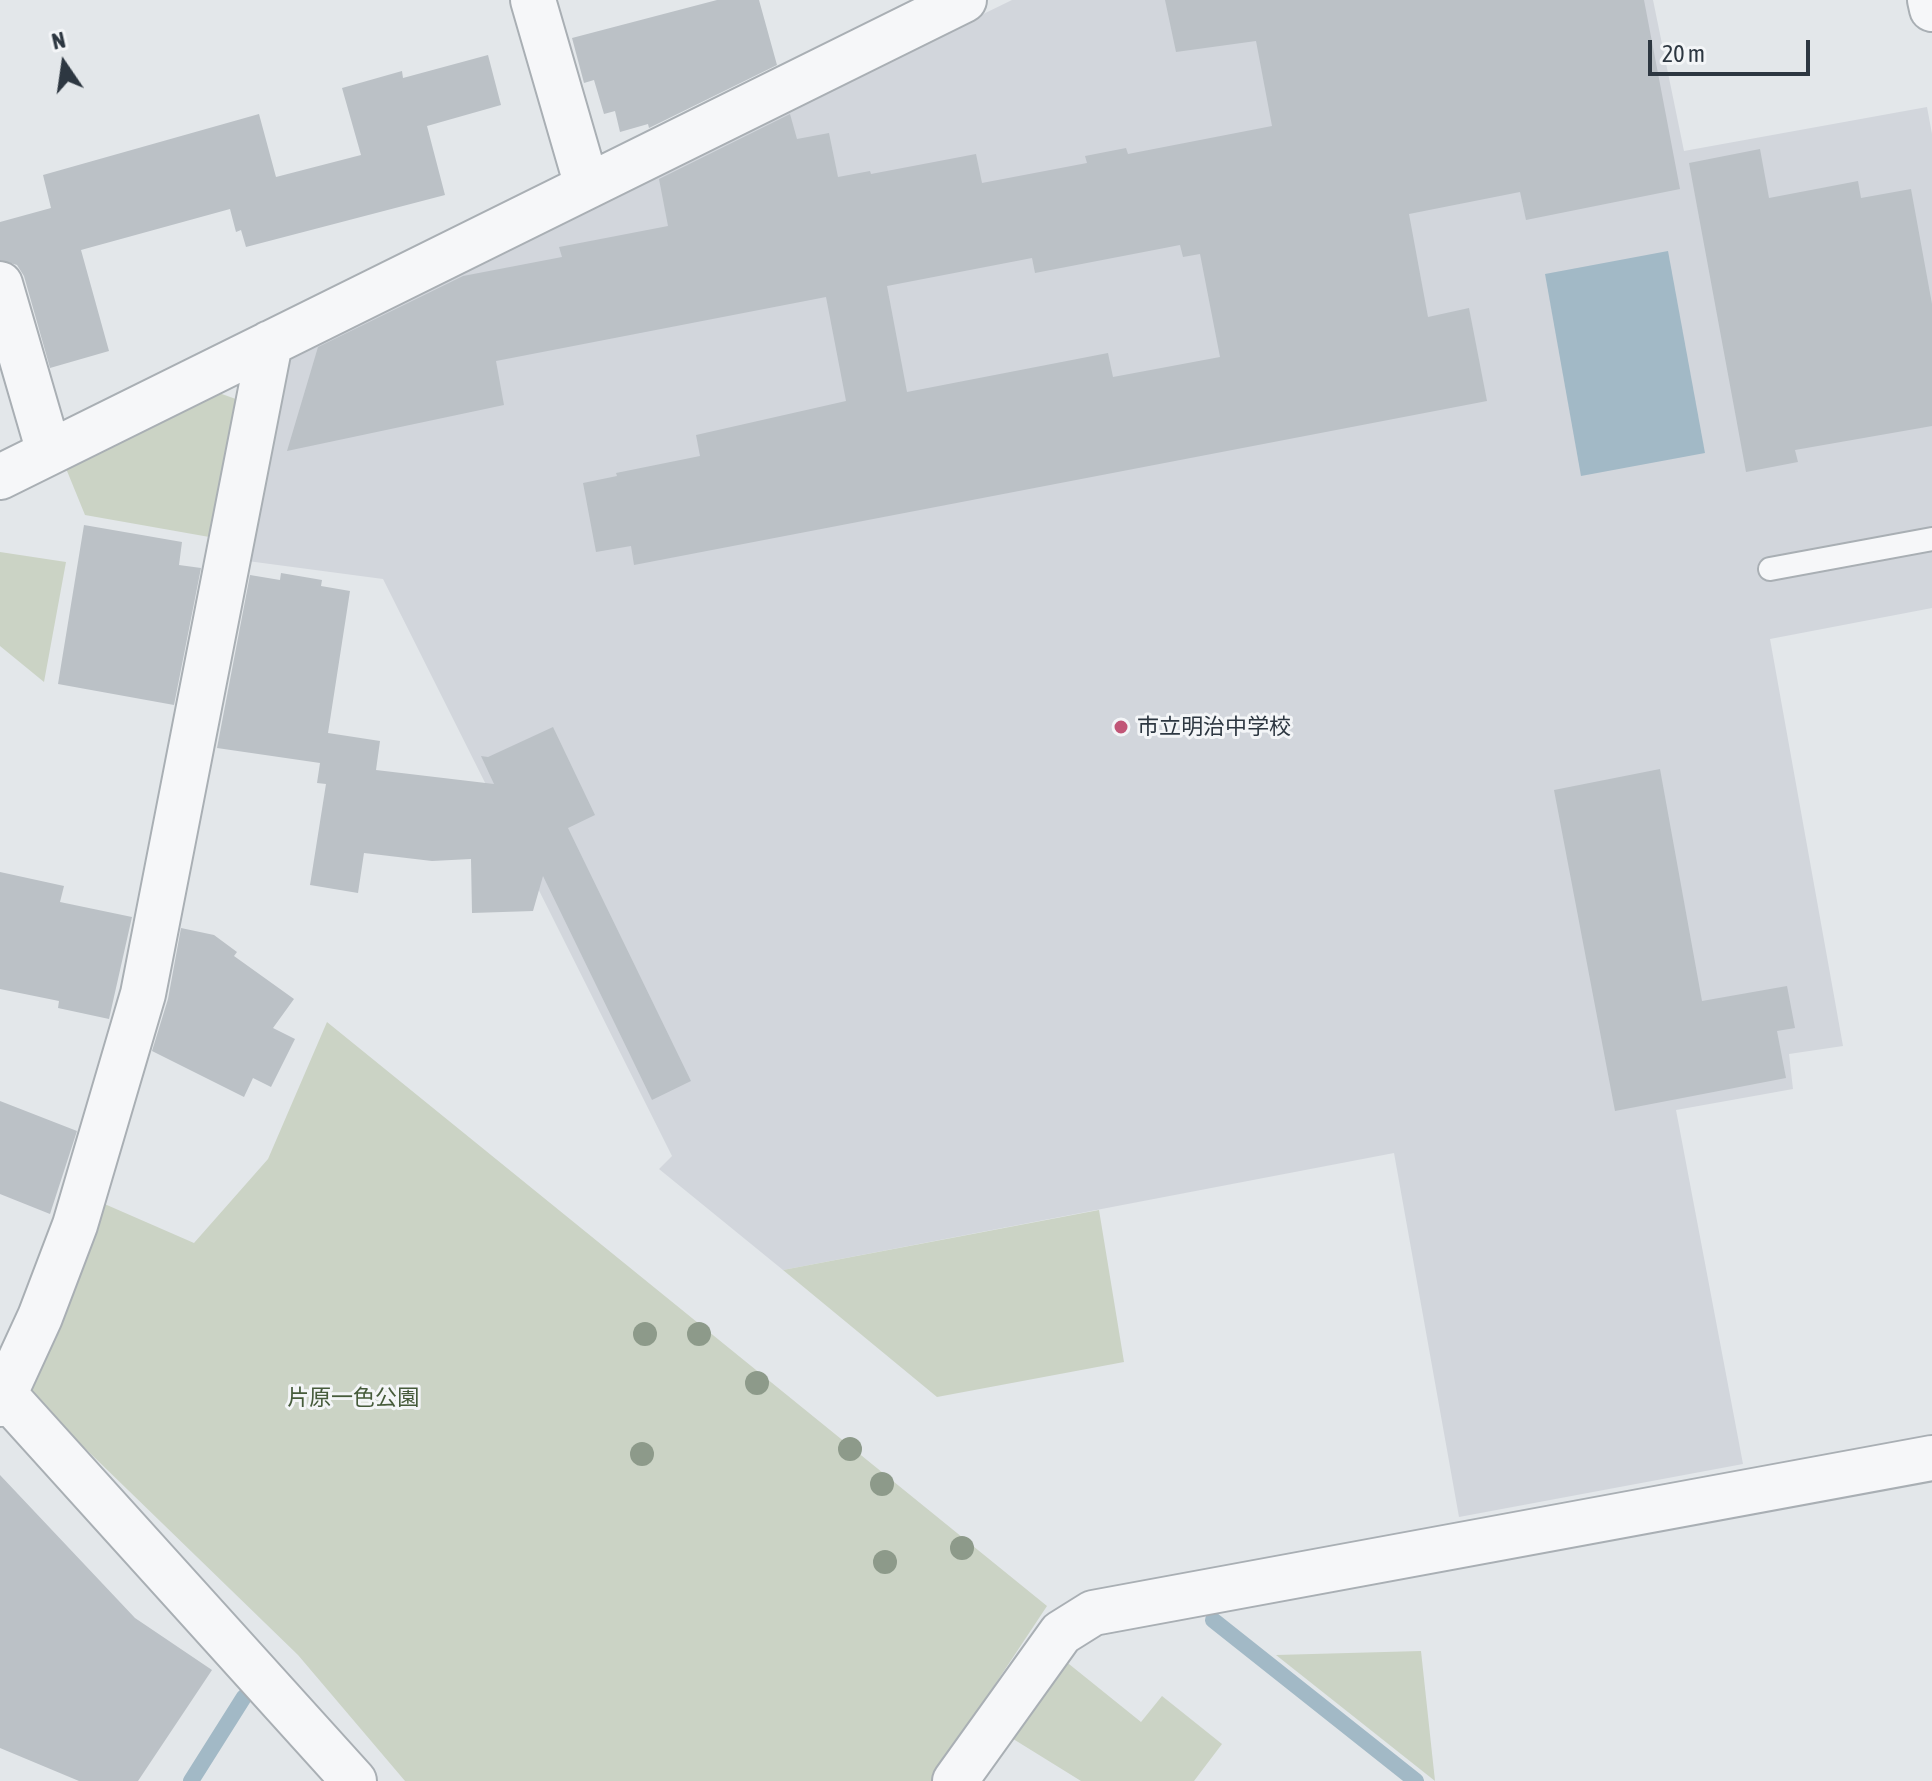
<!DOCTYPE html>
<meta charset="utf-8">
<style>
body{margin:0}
#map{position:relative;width:1932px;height:1781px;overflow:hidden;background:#e3e7ea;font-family:"Asap Condensed",sans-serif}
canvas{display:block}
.north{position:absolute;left:24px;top:24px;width:80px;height:80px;-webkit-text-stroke:6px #f3f5f7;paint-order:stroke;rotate:347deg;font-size:22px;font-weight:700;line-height:32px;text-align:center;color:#2d3741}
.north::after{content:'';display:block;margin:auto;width:28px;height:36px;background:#2d3741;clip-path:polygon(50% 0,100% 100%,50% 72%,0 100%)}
.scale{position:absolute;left:1648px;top:40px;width:162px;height:36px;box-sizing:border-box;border:4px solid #2d3741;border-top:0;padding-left:10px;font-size:24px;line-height:28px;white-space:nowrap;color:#2d3741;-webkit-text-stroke:6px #f3f5f7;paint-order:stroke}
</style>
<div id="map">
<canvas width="1932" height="1781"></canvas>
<div class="north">N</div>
<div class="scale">20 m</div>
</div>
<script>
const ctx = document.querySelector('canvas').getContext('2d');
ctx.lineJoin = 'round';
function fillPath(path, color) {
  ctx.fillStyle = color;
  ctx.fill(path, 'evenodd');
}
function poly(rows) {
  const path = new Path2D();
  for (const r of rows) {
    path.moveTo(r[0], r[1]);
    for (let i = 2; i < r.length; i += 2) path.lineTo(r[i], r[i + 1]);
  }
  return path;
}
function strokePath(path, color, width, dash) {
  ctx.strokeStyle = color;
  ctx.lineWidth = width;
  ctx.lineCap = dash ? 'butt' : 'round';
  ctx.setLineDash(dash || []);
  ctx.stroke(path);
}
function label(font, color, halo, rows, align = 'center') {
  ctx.font = font + ' "Asap Condensed","Noto Sans JP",sans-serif';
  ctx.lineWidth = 6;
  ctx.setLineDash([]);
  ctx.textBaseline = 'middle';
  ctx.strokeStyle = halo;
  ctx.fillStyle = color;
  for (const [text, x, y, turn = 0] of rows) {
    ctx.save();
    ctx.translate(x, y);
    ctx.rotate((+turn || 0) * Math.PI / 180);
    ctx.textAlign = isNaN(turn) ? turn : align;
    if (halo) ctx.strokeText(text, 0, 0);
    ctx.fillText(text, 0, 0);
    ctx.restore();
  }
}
fillPath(poly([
 [1012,0,1653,0,1684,151,1927,107,1932,134,1932,608,1770,639,1843,1046,1789,1054,1793,1089,1676,1110,1743,1464,1459,1517,1394,1153,783,1270,659,1169,672,1156,383,579,240,560,283,356]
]), '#d2d6dc');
fillPath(poly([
 [219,393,247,403,215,538,85,515,65,466],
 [0,552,66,562,44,682,0,646],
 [327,1022,1047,1606,931,1781,405,1781,298,1655,27,1392,100,1202,194,1243,268,1159],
 [1099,1210,1124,1362,937,1397,783,1270],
 [1421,1651,1435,1781,1276,1655],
 [1064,1660,1141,1722,1162,1696,1222,1744,1194,1781,1081,1781,1010,1737]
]), '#cbd3c5');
fillPath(poly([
 [1668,251,1705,453,1581,476,1545,274]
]), '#a2b9c6');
strokePath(poly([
 [1213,1620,1416,1781],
 [191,1781,244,1697]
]), '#a2b9c6', 16);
fillPath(poly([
 [717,0,759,0,777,65,649,128,648,124,620,132,615,111,604,114,594,80,584,83,572,38],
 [1165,0,1644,0,1680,189,1526,220,1520,192,1409,214,1428,317,1469,308,1487,401,634,565,631,546,596,552,583,483,617,476,616,473,700,456,696,435,846,401,826,297,496,361,504,405,287,451,318,347,463,276,562,257,559,247,668,226,659,179,790,114,797,139,829,133,838,177,870,171,871,174,976,154,982,183,1087,163,1085,156,1126,148,1128,154,1272,126,1256,41,1176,52],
 [1180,245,1183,257,1200,254,1220,357,1113,377,1108,353,907,392,887,286,1032,258,1035,273],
 [488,55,501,105,427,126,445,195,246,247,241,230,236,232,230,209,81,250,109,351,50,368,24,276,17,265,0,260,0,222,51,208,43,175,259,114,276,177,361,155,342,88,402,71,403,78],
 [1760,149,1769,198,1858,181,1861,198,1911,189,1932,304,1932,426,1795,450,1798,462,1746,472,1689,163],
 [84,525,182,542,179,565,201,568,174,705,58,684],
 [281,573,322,580,321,586,350,591,328,733,380,741,376,770,494,784,481,756,488,757,553,727,595,815,568,828,691,1081,652,1100,543,876,533,911,472,913,471,859,432,861,364,853,358,893,310,885,326,784,317,783,320,763,217,748,250,575,280,580],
 [1660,769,1702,1001,1787,986,1795,1028,1777,1031,1786,1078,1615,1111,1554,790],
 [0,872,64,886,60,902,132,917,109,1019,58,1008,59,1001,0,989],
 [181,928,214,935,237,952,234,956,294,999,273,1028,295,1039,271,1087,253,1078,244,1097,152,1051,168,999],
 [0,1101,77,1131,50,1214,0,1194],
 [0,1475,135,1618,212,1670,138,1781,79,1781,0,1748]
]), '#bbc1c6');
const service = poly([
 [1770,569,1932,539]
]);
const minor = poly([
 [533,0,587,186],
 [1930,0,1932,9],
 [0,284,49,452],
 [0,477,964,0],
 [5,1395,354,1781],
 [0,1404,40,1317,75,1225,143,994,270,343],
 [955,1781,1061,1633,1093,1613,1932,1458]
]);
strokePath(service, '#a9afb4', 26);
strokePath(minor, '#a9afb4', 48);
strokePath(service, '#f6f7f9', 22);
strokePath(minor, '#f6f7f9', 44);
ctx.fillStyle = '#8d9a8a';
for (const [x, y] of [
 [645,1334],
 [699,1334],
 [757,1383],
 [850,1449],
 [642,1454],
 [882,1484],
 [962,1548],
 [885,1562]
]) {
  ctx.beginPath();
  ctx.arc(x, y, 12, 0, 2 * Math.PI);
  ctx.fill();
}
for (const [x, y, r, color] of [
 [1121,727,8,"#c15677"]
]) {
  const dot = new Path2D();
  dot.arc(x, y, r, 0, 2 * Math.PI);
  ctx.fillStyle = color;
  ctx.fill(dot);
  strokePath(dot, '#f3f5f7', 3);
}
label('22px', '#2d3741', '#f3f5f7', [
 ["市立明治中学校",1137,727]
], 'left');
label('22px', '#465b3b', '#f3f5f7', [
 ["片原一色公園",353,1398]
]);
</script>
